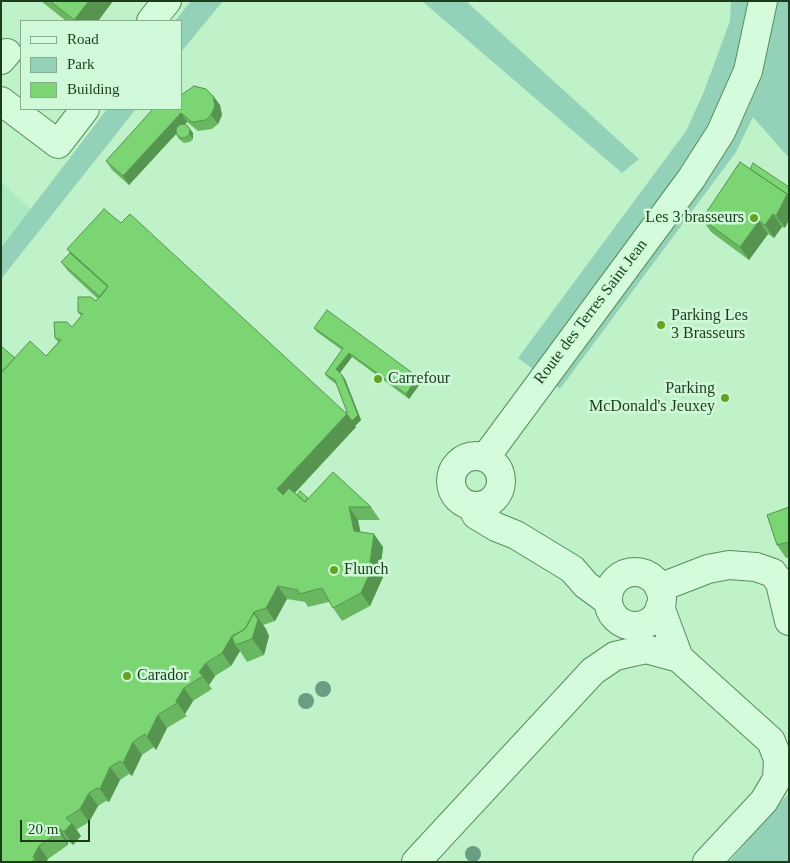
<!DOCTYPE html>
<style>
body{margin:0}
#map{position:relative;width:790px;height:863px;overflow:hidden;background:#c0f2ca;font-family:"Times New Roman",serif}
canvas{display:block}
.frame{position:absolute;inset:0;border:2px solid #1d3c1c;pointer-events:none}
.legend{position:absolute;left:20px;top:20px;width:162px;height:90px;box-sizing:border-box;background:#d0f9d9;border:1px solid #88ad8d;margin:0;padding:6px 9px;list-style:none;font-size:15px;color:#1d3c1c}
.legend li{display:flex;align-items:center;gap:10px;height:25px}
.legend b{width:25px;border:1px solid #88ad8d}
.scale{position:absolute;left:20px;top:820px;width:70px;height:22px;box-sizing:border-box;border:2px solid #1d3c1c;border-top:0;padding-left:6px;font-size:15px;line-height:18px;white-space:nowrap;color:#1d3c1c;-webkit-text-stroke:4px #d0f9d9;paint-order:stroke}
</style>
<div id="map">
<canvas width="790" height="863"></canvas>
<div class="frame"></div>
<ul class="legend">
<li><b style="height:6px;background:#d4fcdc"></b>Road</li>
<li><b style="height:14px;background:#93d2b9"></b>Park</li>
<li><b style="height:14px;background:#7bd572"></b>Building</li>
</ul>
<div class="scale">20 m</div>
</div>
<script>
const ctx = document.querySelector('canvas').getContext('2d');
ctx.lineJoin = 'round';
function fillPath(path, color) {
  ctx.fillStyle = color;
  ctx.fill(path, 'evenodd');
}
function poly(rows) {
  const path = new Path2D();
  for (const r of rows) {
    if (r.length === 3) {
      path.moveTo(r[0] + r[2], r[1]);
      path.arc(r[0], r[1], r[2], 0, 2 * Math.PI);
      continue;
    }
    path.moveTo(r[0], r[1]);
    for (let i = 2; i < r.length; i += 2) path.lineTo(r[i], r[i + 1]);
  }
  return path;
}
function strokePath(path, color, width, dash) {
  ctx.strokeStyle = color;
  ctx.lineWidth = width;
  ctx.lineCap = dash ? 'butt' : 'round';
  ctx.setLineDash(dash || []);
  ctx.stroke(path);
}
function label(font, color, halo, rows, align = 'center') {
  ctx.font = font + ' "Times New Roman",serif';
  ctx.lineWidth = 5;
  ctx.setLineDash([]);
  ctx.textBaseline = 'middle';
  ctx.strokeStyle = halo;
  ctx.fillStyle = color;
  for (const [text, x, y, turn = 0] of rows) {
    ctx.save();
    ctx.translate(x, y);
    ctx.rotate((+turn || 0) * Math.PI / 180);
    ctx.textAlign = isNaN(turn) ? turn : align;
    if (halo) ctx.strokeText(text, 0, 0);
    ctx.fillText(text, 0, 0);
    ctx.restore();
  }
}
fillPath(poly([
 [1,182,32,210,1,248]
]), '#ace9c0');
fillPath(poly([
 [191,1,223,1,181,52,181,21,175,21],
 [422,1,466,1,639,159,622,173],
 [731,1,789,1,789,158,753,117,736,152,560,389,518,358,686,131,703,94,730,21],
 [107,109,136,109,1,279,1,248],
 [789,793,789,862,729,862]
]), '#93d2b9');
const minor = poly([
 [151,21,167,1],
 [1,60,7,53],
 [1,101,58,144,85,109],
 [476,481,25],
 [485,458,691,179,721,132,748,71,763,1],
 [472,506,476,515,496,527,516,535,572,569,586,585,608,601],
 [635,599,27],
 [659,588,708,569,729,565,756,567,773,573,780,583,789,621],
 [660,607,679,658,771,741,778,759,777,779,764,801,707,862],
 [416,862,593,671,615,656,646,649,679,658]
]);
strokePath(minor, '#568e57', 30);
strokePath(minor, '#d4fcdc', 28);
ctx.fillStyle = '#689e84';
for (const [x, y] of [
 [323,689],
 [306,701],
 [473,854]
]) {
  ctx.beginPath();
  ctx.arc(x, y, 8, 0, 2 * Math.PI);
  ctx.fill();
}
fillPath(poly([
 [41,1,113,1,98,21,66,21],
 [213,96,220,105,222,115,218,124,212,129,198,131,187,122,185,124,193,133,193,139,190,142,184,143,179,139,176,134,129,185,112,170,106,161,153,109],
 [740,162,785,228,782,227,774,238,768,234,749,260,711,232,702,219],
 [67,249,346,413,347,412,336,384,328,378,325,374,342,350,317,332,314,328,422,381,409,399,352,357,340,373,345,379,361,420,355,426,356,427,295,493,297,495,308,498,371,507,380,520,358,520,360,532,383,547,380,572,383,577,370,606,342,621,329,602,308,607,305,602,287,599,275,621,263,625,269,636,264,655,247,662,240,651,231,666,215,676,209,685,212,689,193,701,185,714,187,716,167,728,156,750,154,747,142,755,132,776,129,774,120,780,109,802,106,801,98,806,89,822,76,830,81,836,73,845,68,841,68,845,48,859,46,862,1,862,15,358,46,356,58,342,55,338,72,327,81,316,78,312,96,301,98,299,68,271,61,262,70,253],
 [789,507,789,557,786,558,777,545]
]), '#6ab762');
fillPath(poly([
 [89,1,113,1,98,21,75,21,74,20],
 [213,96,220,105,222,115,218,124,211,115],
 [181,113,187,122,129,185,123,176],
 [190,129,193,133,193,139,190,135],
 [787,194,789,196,789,220,785,228,776,216],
 [773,214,782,227,774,238,765,225],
 [759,221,768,234,749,260,740,247],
 [349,353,352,357,339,374,336,369],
 [342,375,345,379,361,420,355,426,356,427,286,502,277,489,347,414],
 [418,377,422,381,409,399,406,394],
 [349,507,358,520,363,544,354,531],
 [374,534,383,547,380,572,383,577,370,606,361,593,370,562],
 [278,586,287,599,275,621,266,608],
 [254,612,266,629,269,636,264,655,245,629],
 [232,636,238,644,235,645,240,651,231,666,222,653],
 [206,663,215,676,209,685,199,672],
 [184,688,193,701,185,714,176,701],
 [158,715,167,728,156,750,147,737],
 [133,742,142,755,132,776,123,763],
 [110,767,120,780,109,802,100,789],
 [89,793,98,806,89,822,80,809],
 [72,823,81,836,73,845,64,832],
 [59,828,68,841,68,845,59,832],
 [39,846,48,859,46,862,37,862,33,857]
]), '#569550');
const building = poly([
 [50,1,89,1,74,20,50,1],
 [194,86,206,89,213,96,215,106,211,115,206,120,192,122,181,113,123,176,106,161,153,109,181,109,181,95,194,86],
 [183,131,7],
 [740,162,787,194,776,216,773,214,765,225,759,221,740,247,702,219,740,162],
 [753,163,789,187,789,196,787,194,750,169,753,163],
 [104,209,121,223,130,214,347,414,277,489,283,495,289,488,305,502,333,472,371,507,349,507,354,531,374,534,370,562,374,564,361,593,333,608,322,588,299,594,298,590,278,586,266,608,254,612,245,629,232,636,222,653,206,663,199,672,203,676,184,688,176,701,177,703,158,715,147,737,145,734,133,742,123,763,120,761,110,767,100,789,97,788,89,793,80,809,66,818,72,823,64,832,59,828,59,832,39,846,33,857,35,859,31,862,1,862,1,373,30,341,46,356,61,340,55,338,54,322,67,322,72,327,83,314,78,312,78,297,91,297,96,301,108,286,67,249,104,209],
 [70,253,108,287,100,297,61,262,70,253],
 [327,310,418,377,406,394,349,353,336,369,342,375,358,415,352,421,346,413,347,412,335,380,325,374,343,348,314,328,327,310],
 [1,346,15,358,1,373,1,346],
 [300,491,308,498,305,502,297,495,300,491],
 [789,507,789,542,777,545,767,515,789,507],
 [254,613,258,620,252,639,235,645,232,637,245,629,254,613]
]);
fillPath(building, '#7bd572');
strokePath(building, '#569550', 1);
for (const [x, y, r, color] of [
 [754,218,5,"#63a31f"],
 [661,325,5,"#63a31f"],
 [378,379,5,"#63a31f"],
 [725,398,5,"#63a31f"],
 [334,570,5,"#63a31f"],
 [127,676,5,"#63a31f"]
]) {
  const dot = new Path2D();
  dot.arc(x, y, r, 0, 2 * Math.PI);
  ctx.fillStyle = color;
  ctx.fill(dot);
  strokePath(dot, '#d0f9d9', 2);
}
label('16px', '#1d3c1c', '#d0f9d9', [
 ["Les 3 brasseurs",744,218,"right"],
 ["Parking Les",671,316],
 ["3 Brasseurs",671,334],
 ["Carrefour",388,379],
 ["Parking",715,389,"right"],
 ["McDonald's Jeuxey",715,407,"right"],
 ["Flunch",344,570],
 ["Carador",137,676]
], 'left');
label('16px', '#1d3c1c', '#d0f9d9', [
 ["Route des Terres Saint Jean",591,312,-53]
]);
</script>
